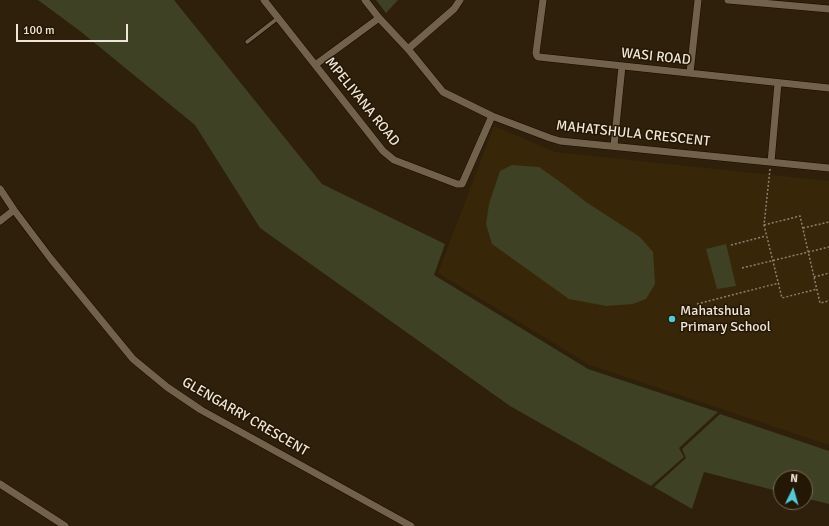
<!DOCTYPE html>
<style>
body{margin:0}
#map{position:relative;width:829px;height:526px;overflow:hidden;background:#2e200b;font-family:Signika,sans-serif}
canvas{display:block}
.north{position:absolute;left:773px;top:470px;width:40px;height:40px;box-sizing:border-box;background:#241703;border:1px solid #756a59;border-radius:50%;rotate:5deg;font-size:11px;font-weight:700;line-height:16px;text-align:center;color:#efe6d9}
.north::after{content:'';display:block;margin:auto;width:14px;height:18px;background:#52cbd9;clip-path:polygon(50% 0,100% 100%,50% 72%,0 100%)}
.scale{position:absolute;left:16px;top:24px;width:112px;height:18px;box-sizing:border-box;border:2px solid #efe6d9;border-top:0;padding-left:5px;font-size:12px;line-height:14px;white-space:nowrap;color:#efe6d9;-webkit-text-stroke:3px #241703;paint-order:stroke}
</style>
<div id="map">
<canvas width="829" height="526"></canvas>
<div class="north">N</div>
<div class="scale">100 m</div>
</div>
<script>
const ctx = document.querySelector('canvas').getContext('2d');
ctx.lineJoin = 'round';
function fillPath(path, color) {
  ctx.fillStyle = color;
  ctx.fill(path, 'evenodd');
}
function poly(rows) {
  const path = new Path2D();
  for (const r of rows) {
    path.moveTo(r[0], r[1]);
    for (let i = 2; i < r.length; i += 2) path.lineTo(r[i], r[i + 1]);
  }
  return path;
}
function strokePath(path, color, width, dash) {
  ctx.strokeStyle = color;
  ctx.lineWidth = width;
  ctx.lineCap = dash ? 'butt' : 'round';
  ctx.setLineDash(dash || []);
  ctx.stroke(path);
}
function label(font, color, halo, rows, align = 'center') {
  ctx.font = font + ' Signika,sans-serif';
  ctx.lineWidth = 3;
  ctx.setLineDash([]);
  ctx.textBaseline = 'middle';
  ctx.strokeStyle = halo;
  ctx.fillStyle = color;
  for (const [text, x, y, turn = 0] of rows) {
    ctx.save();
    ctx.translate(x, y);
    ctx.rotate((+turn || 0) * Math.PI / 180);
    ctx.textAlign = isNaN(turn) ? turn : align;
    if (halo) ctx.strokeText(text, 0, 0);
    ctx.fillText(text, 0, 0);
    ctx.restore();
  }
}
fillPath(poly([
 [494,126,555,152,829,181,829,445,590,365,438,273]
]), '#382609');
fillPath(poly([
 [38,0,174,0,322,184,445,244,434,275,588,369,718,412,679,448,684,457,651,486,510,406,260,228,195,125,80,31],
 [376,0,398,0,386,13],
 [512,165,539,167,563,184,586,202,640,237,653,252,655,284,646,299,633,304,606,306,569,299,492,244,486,224,489,204,500,171],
 [726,244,736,286,717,289,706,249],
 [720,414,829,451,829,504,805,498,805,478,781,478,781,492,704,472,692,509,654,487,686,458,682,449]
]), '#3e4123');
const service = poly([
 [247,42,278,18]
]);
const minor = poly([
 [264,0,383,151,394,160,457,184,462,184,492,116],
 [365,0,379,18,408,49,443,92,492,116,550,138,560,141,829,168],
 [543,0,536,53,537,56,539,57,829,88],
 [728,0,829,9],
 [408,49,454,9,460,0],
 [315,65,379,18],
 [690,73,698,0],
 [614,146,622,66],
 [771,162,778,83],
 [0,189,14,210,51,259,133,359,167,387,201,410,411,526],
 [0,221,14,210],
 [0,484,65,526]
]);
strokePath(service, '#160900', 5);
strokePath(minor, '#160900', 8);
strokePath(poly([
 [770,169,764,225,782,298,817,289],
 [764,225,800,216,820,303,829,301],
 [803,228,829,222],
 [731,245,766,236],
 [742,268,829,247],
 [814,277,829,273],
 [697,304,779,283]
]), '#8c806f', 1.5, [2, 2]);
strokePath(service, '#72624b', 3.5);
strokePath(minor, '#72624b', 7);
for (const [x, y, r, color] of [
 [672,319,4,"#52cbd9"]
]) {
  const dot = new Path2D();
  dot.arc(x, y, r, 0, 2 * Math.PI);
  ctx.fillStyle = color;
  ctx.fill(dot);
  strokePath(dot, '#241703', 1.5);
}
label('14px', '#efe6d9', '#241703', [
 ["WASI ROAD",656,57,6],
 ["MPELIYANA ROAD",362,102,51],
 ["MAHATSHULA CRESCENT",633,134,6],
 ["GLENGARRY CRESCENT",245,417,30]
]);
label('14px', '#efe6d9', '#241703', [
 ["Mahatshula",680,311],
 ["Primary School",680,327]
], 'left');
</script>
